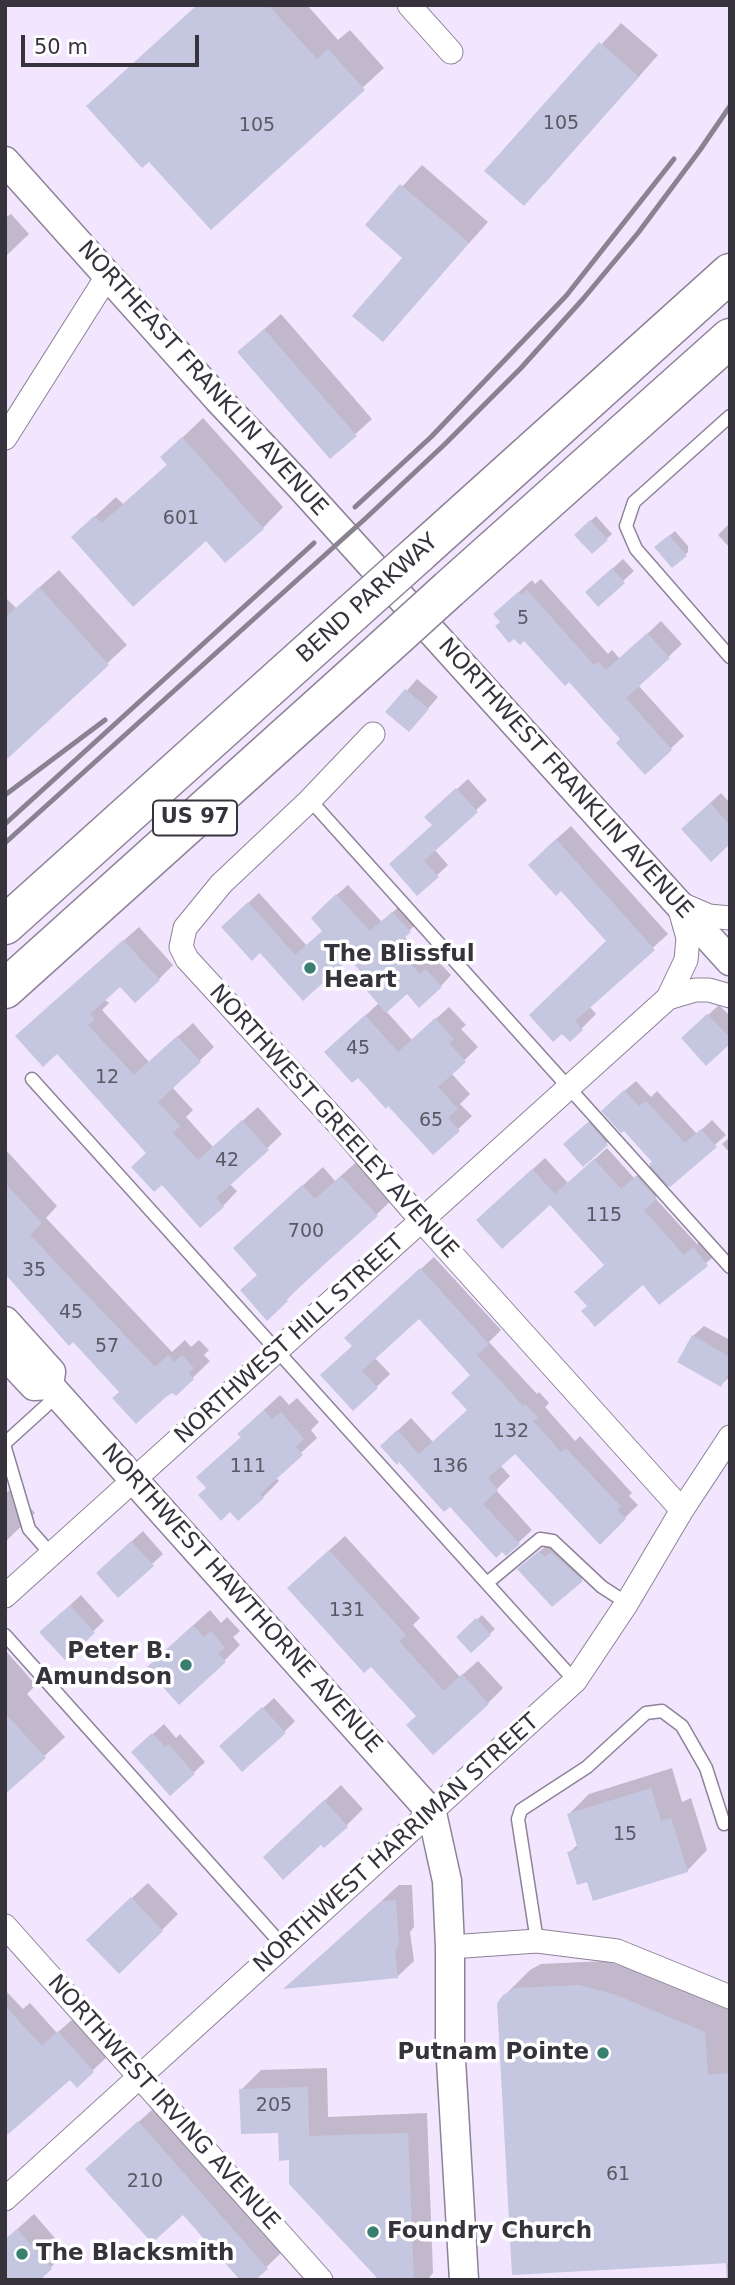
<!DOCTYPE html>
<style>
body{margin:0}
#map{position:relative;width:735px;height:2285px;overflow:hidden;background:#f2e6fe;font-family:"DejaVu Sans",sans-serif}
canvas{display:block}
.frame{position:absolute;inset:0;border:7px solid #37333c;pointer-events:none}
.scale{position:absolute;left:21px;top:35px;width:178px;height:32px;box-sizing:border-box;border:4px solid #37333c;border-top:0;padding-left:9px;font-size:21px;line-height:24px;white-space:nowrap;color:#37333c;-webkit-text-stroke:5px #fff;paint-order:stroke}
</style>
<div id="map">
<canvas width="735" height="2285"></canvas>
<div class="frame"></div>
<div class="scale">50 m</div>
</div>
<script>
const ctx = document.querySelector('canvas').getContext('2d');
ctx.lineJoin = 'round';
function fillPath(path, color) {
  ctx.fillStyle = color;
  ctx.fill(path, 'evenodd');
}
function poly(rows) {
  const path = new Path2D();
  for (const r of rows) {
    path.moveTo(r[0], r[1]);
    for (let i = 2; i < r.length; i += 2) path.lineTo(r[i], r[i + 1]);
  }
  return path;
}
function strokePath(path, color, width, dash) {
  ctx.strokeStyle = color;
  ctx.lineWidth = width;
  ctx.lineCap = dash ? 'butt' : 'round';
  ctx.setLineDash(dash || []);
  ctx.stroke(path);
}
function label(font, color, halo, rows, align = 'center') {
  ctx.font = font + ' "DejaVu Sans",sans-serif';
  ctx.lineWidth = 7;
  ctx.setLineDash([]);
  ctx.textBaseline = 'middle';
  ctx.strokeStyle = halo;
  ctx.fillStyle = color;
  for (const [text, x, y, turn = 0] of rows) {
    ctx.save();
    ctx.translate(x, y);
    ctx.rotate((+turn || 0) * Math.PI / 180);
    ctx.textAlign = isNaN(turn) ? turn : align;
    if (halo) ctx.strokeText(text, 0, 0);
    ctx.fillText(text, 0, 0);
    ctx.restore();
  }
}
fillPath(poly([
 [198,5,307,5,338,40,350,30,384,68,211,227],
 [621,23,658,55,544,184,486,171],
 [422,165,488,222,382,340,405,258,367,225],
 [11,214,29,234,5,257,5,218],
 [281,314,372,419,330,457,239,352],
 [203,418,283,507,263,528,206,539,73,537,116,497,123,504,169,463,162,457],
 [596,516,612,534,592,552,576,535],
 [730,523,730,548,718,535],
 [675,531,688,546,688,552,682,558,662,542],
 [623,559,634,571,623,581,598,582],
 [59,570,127,645,5,757,5,597,16,608],
 [541,579,608,654,612,650,620,659,661,621,682,644,638,685,684,736,645,773,622,739,569,680,524,638,502,621,508,602,532,580,535,584],
 [417,679,438,697,419,719,388,712],
 [468,779,487,800,434,849,448,865,417,894,402,854,433,825,437,807],
 [721,793,730,803,730,842,694,818],
 [571,826,668,934,589,1006,596,1014,570,1040,562,1031,608,941,544,850],
 [348,885,382,922,404,902,420,920,404,936,431,965,437,960,451,975,441,986,407,992,386,1011,412,1040,449,1007,466,1025,461,1029,478,1047,451,1073,470,1094,460,1104,472,1116,433,1153,340,1039,380,1002,376,985,349,957,303,999,234,916,259,893,307,946,324,930,323,907],
 [139,927,173,965,159,979,120,984,104,999,109,1003,102,1010,149,1062,193,1023,214,1047,172,1087,193,1110,186,1117,213,1147,258,1107,282,1134,230,1184,237,1191,223,1206,162,1183,148,1152,32,1022],
 [719,1005,730,1016,730,1041,694,1028],
 [636,1081,651,1097,657,1091,697,1134,712,1120,726,1135,655,1198,697,1244,706,1236,719,1252,660,1303,643,1282,589,1306,606,1265,550,1203,490,1208,545,1158,568,1183,607,1148,634,1178,650,1166,654,1162,614,1100],
 [600,1113,618,1133,584,1164,576,1133],
 [730,1137,730,1153,722,1144],
 [5,1149,57,1206,46,1218,172,1352,185,1340,191,1347,199,1340,209,1350,204,1355,210,1361,176,1394,172,1390,121,1392,5,1265],
 [361,1158,396,1196,267,1318,259,1274,255,1229,323,1167,335,1181],
 [434,1257,501,1330,489,1342,537,1394,539,1392,549,1403,545,1407,575,1441,580,1436,632,1493,629,1496,638,1505,600,1542,515,1451,500,1465,510,1476,496,1490,532,1530,506,1554,450,1504,395,1433,411,1418,433,1442,468,1410,472,1374,419,1316,374,1357,390,1374,353,1409,354,1346,359,1325],
 [704,1326,730,1340,730,1376,721,1385,693,1336],
 [280,1395,289,1405,297,1398,319,1422,311,1430,317,1438,275,1477,279,1481,263,1497,208,1487,255,1418],
 [12,1488,35,1513,5,1542,5,1494],
 [143,1531,163,1554,152,1564,109,1562],
 [345,1536,420,1618,413,1625,460,1677,478,1661,503,1688,488,1703,418,1716,304,1573],
 [551,1542,592,1570,552,1605,530,1559],
 [81,1595,104,1621,65,1658,52,1622],
 [210,1610,221,1623,227,1617,240,1631,233,1637,240,1645,224,1661,164,1652],
 [482,1615,495,1629,471,1651,459,1637],
 [5,1650,36,1685,27,1694,65,1737,5,1792],
 [274,1698,295,1721,284,1732,232,1736],
 [164,1724,176,1738,180,1734,205,1762,171,1794,144,1742],
 [672,1768,682,1802,691,1798,707,1850,687,1871,569,1853,578,1844,569,1814,589,1794],
 [341,1785,363,1809,347,1825,324,1846,321,1843,281,1842],
 [148,1883,178,1914,162,1930,104,1924],
 [399,1885,412,1885,414,1927,410,1932,414,1961,398,1976,302,1973],
 [605,1961,641,1971,730,2007,730,2280,727,2280,726,2262,504,1996,530,1970,541,1964],
 [5,1990,23,2009,30,2003,57,2033,74,2018,108,2056,77,2085,70,2077,5,2122],
 [327,2068,328,2117,427,2113,433,2273,427,2280,382,2280,290,2159,279,2131,241,2090,261,2070],
 [154,2108,281,2253,253,2280,183,2212,102,2155],
 [34,2214,67,2252,37,2280,5,2240]
]), '#0003');
fillPath(poly([
 [197,5,268,5,317,59,328,49,365,90,211,230,149,162,142,168,86,106],
 [599,42,639,77,524,206,484,171],
 [400,184,469,243,383,342,352,316,402,258,365,225],
 [264,329,357,436,330,459,237,352],
 [182,437,264,529,225,563,206,541,133,607,71,537,94,516,102,523,167,465,160,457],
 [590,520,608,540,592,554,574,535],
 [669,535,687,556,672,568,654,547],
 [612,568,625,583,598,607,585,592],
 [39,587,109,665,5,761,5,618],
 [527,590,594,665,598,662,606,670,647,633,670,658,626,698,672,750,645,775,616,743,620,739,569,682,565,686,524,641,520,645,514,639,509,643,495,626,500,622,493,614,518,592,522,595],
 [405,689,429,709,409,732,385,712],
 [456,788,478,812,424,861,439,877,417,896,389,864,432,825,424,817],
 [710,803,730,825,730,844,711,862,681,829],
 [556,839,655,950,575,1021,583,1030,570,1042,562,1034,553,1042,529,1015,606,941,561,891,556,896,528,865],
 [336,894,370,931,392,912,411,932,394,947,420,974,426,969,442,987,419,1008,407,994,386,1013,367,991,373,985,349,959,303,1001,260,953,252,961,221,927,248,902,295,955,322,931,311,918],
 [123,940,160,980,135,1003,120,987,90,1014,95,1019,88,1025,134,1075,177,1036,201,1062,158,1102,180,1126,173,1133,198,1160,242,1120,269,1150,216,1198,224,1207,200,1228,162,1185,154,1192,131,1167,146,1153,57,1054,43,1067,15,1036],
 [707,1014,730,1038,730,1044,706,1066,681,1038],
 [365,1015,398,1052,435,1018,454,1039,449,1043,466,1062,438,1087,458,1109,448,1118,460,1131,433,1155,388,1106,386,1109,358,1078,352,1083,324,1052],
 [624,1090,639,1106,646,1101,685,1143,701,1129,717,1147,670,1187,649,1164,652,1162,624,1131,621,1133,601,1111],
 [588,1122,608,1145,583,1167,563,1144],
 [594,1159,621,1189,636,1176,657,1199,644,1210,684,1255,693,1247,708,1266,659,1305,643,1285,595,1327,581,1311,587,1306,574,1292,604,1265,550,1205,502,1249,476,1220,532,1169,555,1194],
 [341,1176,378,1216,286,1299,288,1301,267,1321,240,1290,257,1275,233,1248,302,1185,315,1199],
 [5,1183,42,1223,30,1235,155,1367,168,1355,174,1362,182,1355,194,1368,189,1373,194,1379,176,1396,172,1393,166,1397,136,1424,112,1398,119,1392,73,1342,69,1346,5,1274],
 [420,1268,489,1344,477,1355,523,1406,525,1404,538,1418,533,1421,561,1452,566,1448,621,1507,617,1510,626,1519,600,1545,515,1454,488,1478,498,1490,483,1504,520,1544,506,1556,502,1552,496,1558,450,1507,444,1512,399,1462,397,1465,380,1446,397,1430,419,1454,467,1410,451,1393,470,1375,419,1319,362,1371,378,1388,353,1411,320,1375,352,1346,344,1338],
 [692,1335,730,1357,730,1371,721,1387,677,1362],
 [264,1410,272,1419,281,1412,304,1439,296,1447,303,1455,260,1494,264,1498,238,1521,230,1512,221,1521,198,1495,206,1488,196,1477,241,1437,237,1434],
 [131,1541,154,1566,118,1598,96,1573],
 [329,1550,406,1635,399,1641,444,1691,462,1674,489,1704,433,1755,406,1725,416,1716,371,1667,364,1673,287,1588],
 [539,1551,545,1557,551,1552,583,1581,552,1607,517,1569],
 [70,1605,95,1633,65,1660,39,1632],
 [476,1618,491,1635,471,1653,456,1637],
 [193,1625,204,1637,211,1631,225,1648,218,1654,226,1662,179,1705,146,1668],
 [262,1707,286,1733,242,1772,219,1746],
 [5,1713,46,1758,5,1794],
 [152,1733,165,1747,168,1744,195,1774,170,1796,131,1752],
 [651,1788,661,1821,671,1818,688,1872,593,1901,587,1882,577,1885,567,1852,578,1849,567,1814],
 [324,1800,348,1827,324,1848,321,1845,283,1880,263,1857],
 [131,1897,163,1931,119,1974,86,1940],
 [396,1900,399,1944,395,1950,398,1978,283,1989,382,1901],
 [579,1985,616,1995,705,2032,708,2075,730,2073,730,2263,512,2275,497,2003,503,1995,515,1988],
 [5,2006,42,2046,58,2031,94,2072,77,2088,70,2080,5,2137],
 [308,2087,309,2136,408,2133,414,2280,379,2280,289,2184,289,2160,279,2161,278,2133,241,2134,239,2089],
 [138,2121,268,2269,255,2280,240,2280,183,2215,152,2243,85,2169],
 [17,2229,52,2269,40,2280,5,2280,5,2239]
]), '#c5c7e0');
const service = poly([
 [730,416,634,502,626,526,636,549,730,657],
 [310,800,730,1267],
 [32,1079,575,1681],
 [5,1443,58,1395],
 [5,1448,29,1529,51,1554],
 [487,1583,540,1539,553,1541,602,1587,627,1603],
 [5,1635,284,1947],
 [537,1941,518,1819,521,1810,587,1767,646,1713,662,1711,682,1726,706,1768,724,1824]
]);
const minor = poly([
 [409,5,451,52],
 [5,438,108,275],
 [373,734,310,800,221,884,185,928,181,947,187,959,343,1129,421,1220,682,1510],
 [681,904,709,916,730,918],
 [668,998,695,990,709,990,730,996],
 [5,1596,668,998,686,960,688,938,679,906],
 [5,1926,321,2280],
 [450,1947,537,1941,617,1951,730,1997],
 [5,2199,575,1681,627,1603,682,1510,730,1437]
]);
const tertiary = poly([
 [5,161,218,399,300,486,730,961],
 [5,1321,51,1372,49,1385],
 [5,1355,34,1386,49,1385,432,1813,447,1881,450,1947,450,2043,464,2280]
]);
const trunk = poly([
 [418,554,730,273],
 [449,589,730,338],
 [5,925,352,613],
 [5,989,384,648]
]);
strokePath(service, '#8e8298', 15);
strokePath(minor, '#8e8298', 25);
strokePath(tertiary, '#8e8298', 31);
strokePath(trunk, '#8e8298', 41);
strokePath(service, '#fff', 12);
strokePath(minor, '#fff', 23);
strokePath(tertiary, '#fff', 28);
strokePath(trunk, '#fff', 38);
strokePath(poly([
 [355,507,431,437,566,296,674,159],
 [5,795,105,720],
 [5,824,314,543],
 [5,843,366,518,445,444,521,368,583,299,638,233,700,150,730,106]
]), '#898291', 5);
const trunkBridge = poly([
 [352,613,418,554],
 [384,648,449,589]
]);
strokePath(trunkBridge, '#8e8298', 41, []);
strokePath(trunkBridge, '#fff', 38);
for (const [x, y, r, color] of [
 [310,968,7,"#3a7e70"],
 [186,1665,7,"#3a7e70"],
 [603,2053,7,"#3a7e70"],
 [373,2232,7,"#3a7e70"],
 [22,2254,7,"#3a7e70"]
]) {
  const dot = new Path2D();
  dot.arc(x, y, r, 0, 2 * Math.PI);
  ctx.fillStyle = color;
  ctx.fill(dot);
  strokePath(dot, '#fff', 2.5);
}
label('19px', '#5a5865', null, [
 ["105",561,124],
 ["105",257,126],
 ["601",181,519],
 ["5",523,619],
 ["45",358,1049],
 ["12",107,1078],
 ["65",431,1121],
 ["42",227,1161],
 ["115",604,1216],
 ["700",306,1232],
 ["35",34,1271],
 ["45",71,1313],
 ["57",107,1347],
 ["132",511,1432],
 ["111",248,1467],
 ["136",450,1467],
 ["131",347,1611],
 ["15",625,1835],
 ["205",274,2106],
 ["61",618,2175],
 ["210",145,2182]
]);
for (const [x, y, w] of [
 [195,818,84]
]) {
  const box = new Path2D();
  box.roundRect(x - w / 2, y - 17.5, w, 35, 5);
  ctx.fillStyle = '#fff';
  ctx.fill(box);
  strokePath(box, '#37333c', 2);
}
label('bold 21px', '#37333c', null, [
 ["US 97",195,818]
]);
label('23px', '#37333c', '#fff', [
 ["NORTHEAST FRANKLIN AVENUE",202,379,48],
 ["BEND PARKWAY",368,599,-42],
 ["NORTHWEST FRANKLIN AVENUE",565,779,48],
 ["NORTHWEST GREELEY AVENUE",333,1122,48],
 ["NORTHWEST HILL STREET",290,1340,-42],
 ["NORTHWEST HAWTHORNE AVENUE",241,1599,48],
 ["NORTHWEST HARRIMAN STREET",397,1844,-42],
 ["NORTHWEST IRVING AVENUE",163,2103,48]
]);
label('bold 23px', '#37333c', '#fff', [
 ["The Blissful",324,955],
 ["Heart",324,981],
 ["Peter B.",172,1652,"right"],
 ["Amundson",172,1678,"right"],
 ["Putnam Pointe",589,2053,"right"],
 ["Foundry Church",387,2232],
 ["The Blacksmith",36,2254]
], 'left');
</script>
